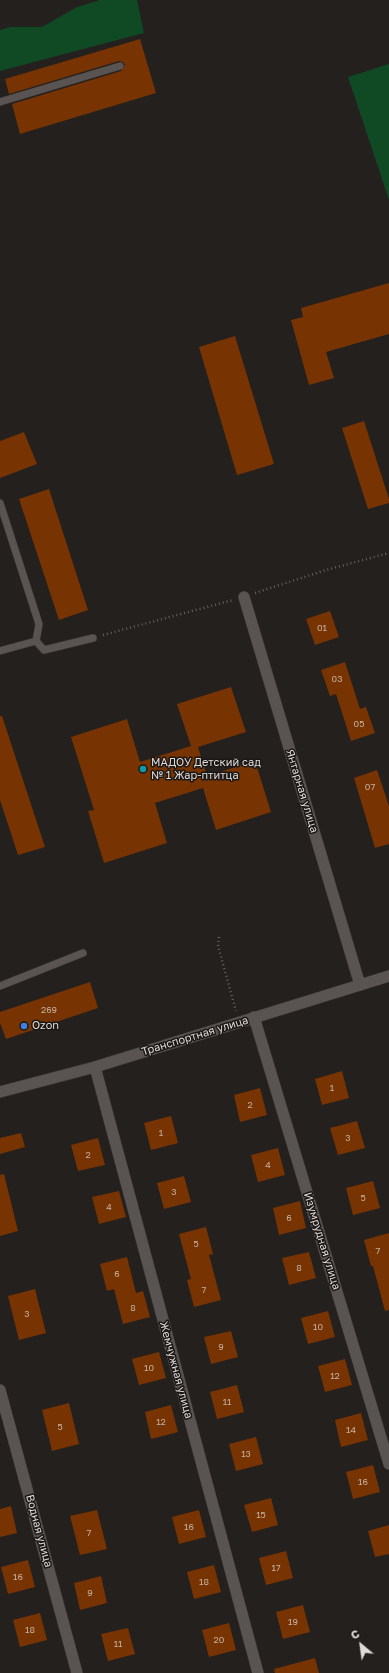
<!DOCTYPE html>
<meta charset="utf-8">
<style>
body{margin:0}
#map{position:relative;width:389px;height:1673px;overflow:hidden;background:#24201e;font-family:"Golos Text",sans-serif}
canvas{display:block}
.north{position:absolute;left:341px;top:1625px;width:40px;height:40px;-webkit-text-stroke:3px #1b1715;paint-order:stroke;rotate:331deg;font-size:11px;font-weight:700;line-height:16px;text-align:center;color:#dedbd9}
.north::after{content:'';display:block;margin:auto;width:14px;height:18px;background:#dedbd9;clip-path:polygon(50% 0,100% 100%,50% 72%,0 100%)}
</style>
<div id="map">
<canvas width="389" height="1673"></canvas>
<div class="north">С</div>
</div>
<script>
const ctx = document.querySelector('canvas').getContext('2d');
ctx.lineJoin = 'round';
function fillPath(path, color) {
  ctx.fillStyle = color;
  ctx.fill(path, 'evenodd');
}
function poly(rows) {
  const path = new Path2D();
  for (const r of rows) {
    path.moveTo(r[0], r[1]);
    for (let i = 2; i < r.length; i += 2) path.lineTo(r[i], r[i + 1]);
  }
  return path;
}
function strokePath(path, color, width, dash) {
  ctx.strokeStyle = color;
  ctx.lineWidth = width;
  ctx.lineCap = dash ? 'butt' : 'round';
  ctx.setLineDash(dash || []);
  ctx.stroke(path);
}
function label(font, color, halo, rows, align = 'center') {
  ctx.font = font + ' "Golos Text",sans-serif';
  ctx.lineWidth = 3;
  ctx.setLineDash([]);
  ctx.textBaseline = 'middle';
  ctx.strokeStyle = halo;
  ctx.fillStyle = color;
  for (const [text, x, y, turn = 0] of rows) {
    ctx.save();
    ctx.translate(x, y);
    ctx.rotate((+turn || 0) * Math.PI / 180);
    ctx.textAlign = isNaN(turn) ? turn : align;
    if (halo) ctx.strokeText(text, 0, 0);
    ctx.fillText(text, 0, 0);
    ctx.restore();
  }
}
fillPath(poly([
 [100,0,137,0,144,33,0,71,0,30,10,27,42,27,77,7],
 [389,64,389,200,348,77]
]), '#0f4a24');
fillPath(poly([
 [140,39,156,93,20,134,12,104,121,71,125,65,123,62,119,61,9,94,5,79],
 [389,283,389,334,326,352,334,378,309,385,291,320,303,317,301,308],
 [235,336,274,464,237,475,199,347],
 [364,421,389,499,389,503,368,509,342,428],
 [24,432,37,464,0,478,0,441],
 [49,489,88,610,59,620,19,499],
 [330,611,339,637,315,645,306,619],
 [345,662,360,709,366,707,375,733,351,741,336,694,330,696,321,670],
 [231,687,246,732,198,747,207,776,255,761,271,812,216,830,203,788,155,803,167,843,104,863,88,811,94,810,71,737,127,719,140,762,191,746,177,704],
 [0,716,2,716,45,847,18,855,0,800],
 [377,770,389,806,389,844,375,848,354,778],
 [90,982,98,1008,6,1039,0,1023,0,1012],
 [342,1071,349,1098,322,1105,315,1079],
 [260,1088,267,1115,240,1122,234,1095],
 [171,1116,178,1143,151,1150,144,1123],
 [357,1121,365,1148,338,1155,330,1128],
 [21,1133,25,1147,0,1154,0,1138],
 [98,1138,105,1165,78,1171,71,1145],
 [278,1148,285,1175,258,1182,251,1155],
 [4,1174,18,1231,0,1236,0,1175],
 [184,1176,191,1202,164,1209,157,1183],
 [373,1181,380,1208,353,1215,346,1188],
 [119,1191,126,1217,99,1224,92,1197],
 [300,1201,306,1228,279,1235,273,1208],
 [206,1227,213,1254,209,1255,221,1300,194,1307,187,1280,191,1279,179,1234],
 [389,1233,389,1310,385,1311,373,1266,371,1266,364,1240],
 [309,1252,316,1278,289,1285,282,1258],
 [127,1257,136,1293,143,1291,150,1317,123,1324,114,1289,107,1291,100,1264],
 [35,1289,46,1333,19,1340,8,1296],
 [328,1311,335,1337,308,1344,301,1318],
 [231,1331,238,1357,211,1364,204,1337],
 [159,1352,166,1378,139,1385,132,1359],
 [345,1359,352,1385,325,1392,318,1366],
 [237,1385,244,1412,217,1419,210,1392],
 [69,1403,79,1444,52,1451,42,1410],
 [171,1405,178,1432,151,1439,145,1412],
 [361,1413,368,1440,341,1447,335,1420],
 [256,1437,263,1464,236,1471,229,1444],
 [373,1465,380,1492,353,1499,346,1472],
 [271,1498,278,1525,252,1532,244,1505],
 [11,1506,17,1533,0,1537,0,1509],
 [97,1510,107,1549,80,1555,70,1516],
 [199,1510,206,1537,179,1544,172,1517],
 [389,1525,389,1554,375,1557,368,1531],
 [286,1551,293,1578,266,1585,259,1558],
 [28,1560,35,1587,8,1594,1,1567],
 [214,1565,221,1592,194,1599,187,1572],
 [101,1576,107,1603,80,1610,74,1583],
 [303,1605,310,1632,283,1639,276,1612],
 [40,1613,47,1640,20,1647,13,1620],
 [229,1623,236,1650,209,1657,202,1630],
 [128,1628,135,1654,108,1661,101,1634],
 [315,1658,319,1673,275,1673,274,1669]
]), '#773301');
const service = poly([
 [0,102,120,66],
 [0,503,39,624,36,641],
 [0,651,36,641,44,650,93,638],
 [0,986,83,953]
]);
const minor = poly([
 [244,597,360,985],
 [254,1017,389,1464],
 [95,1067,258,1673],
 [0,1390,77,1673]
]);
const tertiary = poly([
 [0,1092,95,1067,389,976]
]);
strokePath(service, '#3f3c3a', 8);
strokePath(minor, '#3f3c3a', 12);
strokePath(tertiary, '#3f3c3a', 12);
strokePath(poly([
 [255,593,326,570,389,553],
 [103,635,233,600],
 [219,937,218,946,236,1011]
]), '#635f5d', 2.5, [1, 3]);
strokePath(service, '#595451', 7);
strokePath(minor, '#595451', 11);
strokePath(tertiary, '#595451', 11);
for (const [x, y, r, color] of [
 [143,769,4,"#0f9aa8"],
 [24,1026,4,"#3f7fe0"]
]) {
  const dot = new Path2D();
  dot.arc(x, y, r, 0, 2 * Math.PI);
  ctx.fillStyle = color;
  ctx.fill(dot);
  strokePath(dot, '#1b1715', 1.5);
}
label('9px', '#c4b1a3', null, [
 ["01",322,628],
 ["03",337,679],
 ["05",359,724],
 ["07",370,787],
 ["269",49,1010],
 ["1",332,1088],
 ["2",250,1105],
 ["1",161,1133],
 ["3",348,1138],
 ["2",88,1155],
 ["4",268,1165],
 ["3",174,1192],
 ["5",363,1198],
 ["4",109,1207],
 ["6",289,1218],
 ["5",196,1244],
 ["7",378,1251],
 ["8",299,1268],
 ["6",117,1274],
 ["7",204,1290],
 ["8",133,1308],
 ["3",27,1314],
 ["10",318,1327],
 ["9",221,1347],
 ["10",149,1368],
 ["12",335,1376],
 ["11",227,1402],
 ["12",161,1422],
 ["5",60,1427],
 ["14",351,1430],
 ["13",246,1454],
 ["16",363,1482],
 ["15",261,1515],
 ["16",189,1527],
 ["7",89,1533],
 ["17",276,1568],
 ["16",18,1577],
 ["18",204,1582],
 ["9",90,1593],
 ["19",293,1622],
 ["18",30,1630],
 ["20",219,1640],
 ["11",118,1644]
]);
label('11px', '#dedbd9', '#1b1715', [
 ["МАДОУ Детский сад",151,763],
 ["№ 1 Жар-птитца",151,776],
 ["Ozon",32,1026]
], 'left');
label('11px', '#dedbd9', '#1b1715', [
 ["Янтарная улица",302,791,73],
 ["Транспортная улица",195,1036,-17],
 ["Изумрудная улица",322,1241,73],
 ["Жемчужная улица",176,1370,75],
 ["Водная улица",39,1531,75]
]);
</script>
